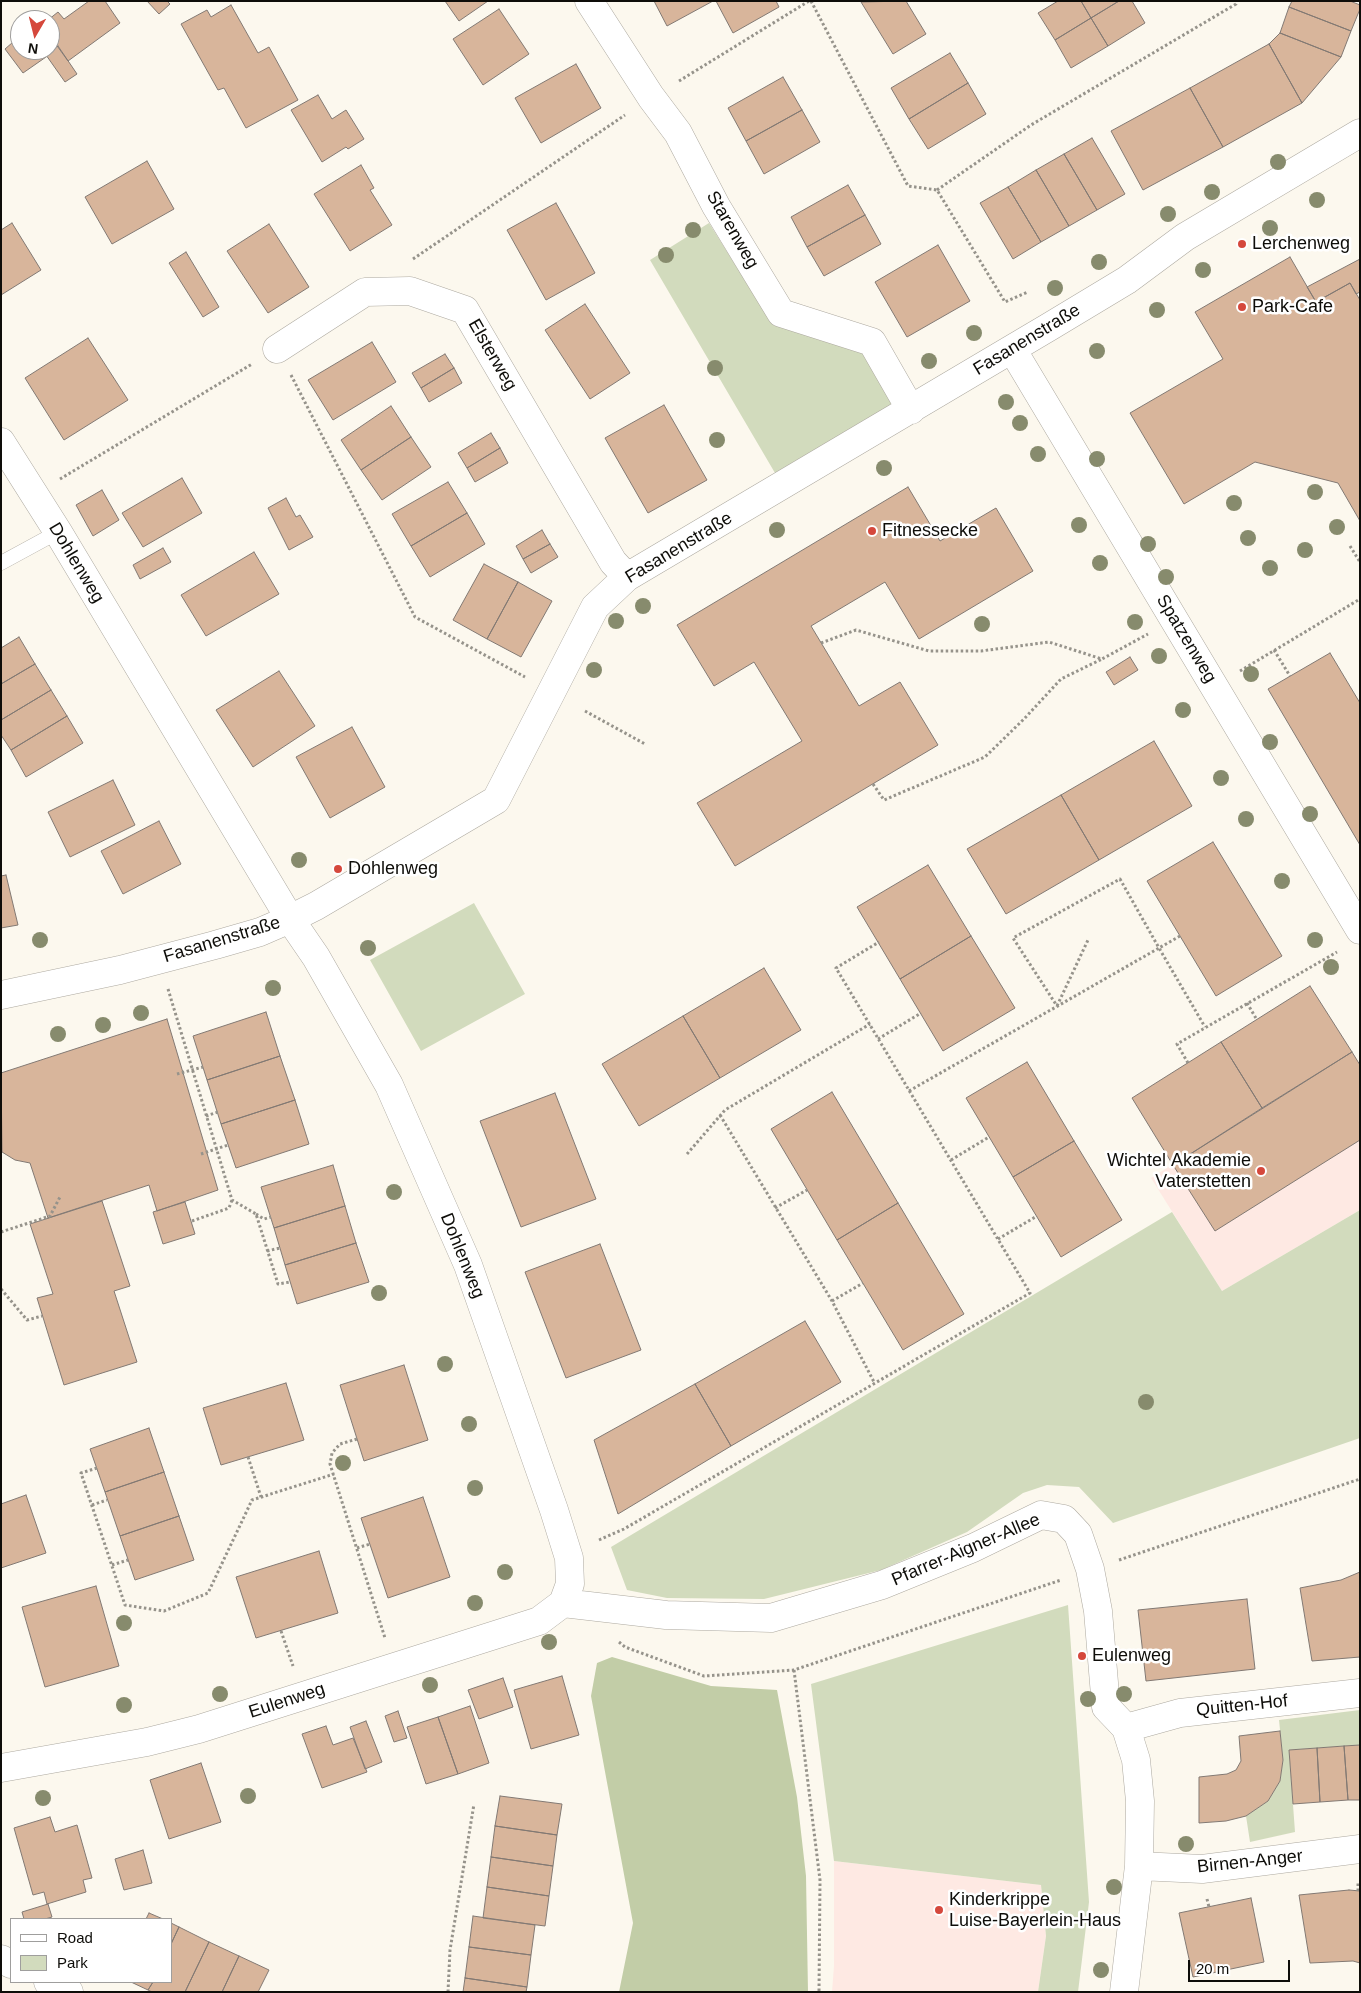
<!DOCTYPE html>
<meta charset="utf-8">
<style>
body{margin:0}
#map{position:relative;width:1361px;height:1993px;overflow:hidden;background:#fcf8ee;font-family:Arial,sans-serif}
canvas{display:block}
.frame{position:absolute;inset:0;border:2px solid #0e0d09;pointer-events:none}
.legend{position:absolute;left:10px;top:1918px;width:162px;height:65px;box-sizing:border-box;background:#fff;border:1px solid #9f9e9d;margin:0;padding:6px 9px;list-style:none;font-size:15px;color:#0e0d09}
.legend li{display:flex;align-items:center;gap:10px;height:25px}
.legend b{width:25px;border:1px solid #9f9e9d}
.north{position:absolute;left:10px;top:10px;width:50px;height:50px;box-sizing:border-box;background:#fff;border:1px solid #9f9e9d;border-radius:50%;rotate:188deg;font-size:14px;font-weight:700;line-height:20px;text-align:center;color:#0e0d09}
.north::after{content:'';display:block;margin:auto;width:18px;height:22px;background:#d5483c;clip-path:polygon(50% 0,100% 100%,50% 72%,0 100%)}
.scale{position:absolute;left:1188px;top:1960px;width:102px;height:22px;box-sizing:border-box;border:2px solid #0e0d09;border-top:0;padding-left:6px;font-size:15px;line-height:18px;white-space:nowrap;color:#0e0d09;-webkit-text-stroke:4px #fff;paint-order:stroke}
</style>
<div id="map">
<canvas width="1361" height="1993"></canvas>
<div class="frame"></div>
<ul class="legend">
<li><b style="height:6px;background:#fff"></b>Road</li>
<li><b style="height:14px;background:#d2dbbd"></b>Park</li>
</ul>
<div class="north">N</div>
<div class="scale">20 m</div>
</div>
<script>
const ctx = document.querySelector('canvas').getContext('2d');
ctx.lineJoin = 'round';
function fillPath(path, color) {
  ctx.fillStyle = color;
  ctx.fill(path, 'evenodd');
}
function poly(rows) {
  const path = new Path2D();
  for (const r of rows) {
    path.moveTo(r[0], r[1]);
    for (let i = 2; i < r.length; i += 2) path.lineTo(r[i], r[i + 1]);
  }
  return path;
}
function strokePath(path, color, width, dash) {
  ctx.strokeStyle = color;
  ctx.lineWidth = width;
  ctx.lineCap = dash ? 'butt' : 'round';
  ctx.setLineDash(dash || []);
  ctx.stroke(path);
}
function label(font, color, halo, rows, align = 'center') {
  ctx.font = font + ' Arial,sans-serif';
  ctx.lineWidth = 5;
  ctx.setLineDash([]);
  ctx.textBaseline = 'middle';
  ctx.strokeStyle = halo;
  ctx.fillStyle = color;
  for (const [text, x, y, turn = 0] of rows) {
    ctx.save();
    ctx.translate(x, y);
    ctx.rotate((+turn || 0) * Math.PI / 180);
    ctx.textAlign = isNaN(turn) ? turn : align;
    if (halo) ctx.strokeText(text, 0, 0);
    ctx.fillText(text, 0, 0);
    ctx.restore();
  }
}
fillPath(poly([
 [1352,1052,1360,1065,1360,1210,1222,1291,1151,1178],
 [834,1861,1041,1885,1046,1936,1038,1992,832,1992,834,1966]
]), '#fee9e3');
fillPath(poly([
 [709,223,773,325,862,349,892,404,775,473,650,260],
 [474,903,525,994,421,1051,370,960],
 [1360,1210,1360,1438,1113,1523,1079,1487,1047,1485,1023,1493,967,1532,881,1570,764,1599,667,1598,627,1590,611,1547,1172,1212,1222,1291],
 [1068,1605,1089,1902,1078,1992,1038,1992,1046,1936,1041,1885,834,1861,811,1684],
 [1360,1710,1360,1745,1289,1750,1295,1832,1250,1842,1246,1816,1268,1801,1280,1781,1283,1760,1279,1720]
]), '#d2dbbd');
fillPath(poly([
 [612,1657,711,1686,777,1690,797,1797,806,1876,808,1992,619,1992,633,1923,591,1696,597,1663]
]), '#c2cda7');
const building = poly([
 [89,1,105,1,120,23,68,61,50,36,52,28,50,20,48,20,58,12,64,19,89,1],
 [147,1,167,1,170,4,159,14,147,1],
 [445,1,488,1,459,21,445,1],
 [654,1,713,1,667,26,654,1],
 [716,1,776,1,779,7,733,33,716,1],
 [906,1,926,34,893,54,861,2,906,1],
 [1058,1,1081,1,1091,18,1055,40,1038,13,1058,1],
 [1081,1,1119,1,1091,18,1081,1],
 [1119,1,1132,1,1145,23,1108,46,1091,18,1119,1],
 [1292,1,1350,1,1360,5,1360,9,1351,31,1289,7,1292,1],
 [231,5,258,53,269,47,298,100,246,128,224,88,218,90,181,24,207,10,211,17,231,5],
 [1289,7,1351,31,1341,57,1280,33,1289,7],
 [499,9,529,54,483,85,453,39,499,9],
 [1091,18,1108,46,1071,68,1055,40,1091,18],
 [1280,33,1341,57,1302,103,1269,44,1280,33],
 [20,36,20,50,41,50,46,57,23,73,5,49,20,36],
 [1269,44,1302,103,1223,147,1190,88,1269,44],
 [58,46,77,74,65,82,46,55,58,46],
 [950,53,968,83,909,119,891,88,950,53],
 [576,64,601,108,541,143,515,98,576,64],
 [783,77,802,110,746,141,728,108,783,77],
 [968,83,986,114,928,149,909,119,968,83],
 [1190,88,1223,147,1143,190,1111,131,1190,88],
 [318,95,332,119,346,110,364,139,348,149,346,147,322,162,291,110,318,95],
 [802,110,820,142,764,174,746,141,802,110],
 [1092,138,1125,194,1097,210,1064,154,1092,138],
 [1064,154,1097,210,1069,226,1036,170,1064,154],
 [147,161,174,209,112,244,85,197,147,161],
 [361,165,374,188,370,190,392,225,350,251,314,194,361,165],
 [1036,170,1069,226,1041,242,1008,187,1036,170],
 [848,185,865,215,807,247,791,217,848,185],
 [1008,187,1041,242,1013,259,980,203,1008,187],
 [556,203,595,273,546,300,507,230,556,203],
 [865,215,881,244,824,276,807,247,865,215],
 [12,223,41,270,1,295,1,230,12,223],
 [269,224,309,287,268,313,227,251,269,224],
 [938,245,970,301,907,337,875,282,938,245],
 [186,252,219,307,203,317,169,263,186,252],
 [1290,257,1316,302,1350,283,1360,300,1360,521,1338,483,1255,462,1184,504,1130,413,1223,359,1195,312,1290,257],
 [1360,259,1360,292,1356,294,1350,283,1316,302,1307,287,1360,259],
 [585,304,630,373,590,399,545,330,585,304],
 [88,338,128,400,64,440,25,378,88,338],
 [372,342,396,382,333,420,308,380,372,342],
 [445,354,454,368,421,388,412,373,445,354],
 [454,368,462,383,429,402,421,388,454,368],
 [664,405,707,480,648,513,605,438,664,405],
 [391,406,411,437,361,470,341,440,391,406],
 [491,433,500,448,467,468,458,453,491,433],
 [411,437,431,467,382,500,361,470,411,437],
 [500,448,508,463,475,482,467,468,500,448],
 [182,478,202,513,143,547,122,513,182,478],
 [448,482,467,513,411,546,392,514,448,482],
 [908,487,940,541,996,508,1033,571,919,639,885,582,811,626,859,706,900,682,938,745,735,866,697,803,802,741,754,662,714,686,677,625,908,487],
 [102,490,119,520,93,536,76,505,102,490],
 [286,498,296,517,300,515,313,537,289,550,268,508,286,498],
 [467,513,485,544,430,577,411,546,467,513],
 [542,530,550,544,523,559,516,546,542,530],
 [550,544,558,557,531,573,523,559,550,544],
 [163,548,171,562,140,579,133,565,163,548],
 [254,552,279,594,206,636,181,595,254,552],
 [484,564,518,582,487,639,453,620,484,564],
 [518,582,552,601,521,657,487,639,518,582],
 [19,637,35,664,1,684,1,648,19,637],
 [1330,653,1360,703,1360,845,1268,689,1330,653],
 [1130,657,1138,670,1114,685,1106,672,1130,657],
 [35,664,51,690,1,720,1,684,35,664],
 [279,671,315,726,253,767,216,710,279,671],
 [51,690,67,716,11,750,1,735,1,720,51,690],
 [67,716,83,743,26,777,11,750,67,716],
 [352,727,385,787,330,818,296,757,352,727],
 [1154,741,1192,806,1099,860,1061,795,1154,741],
 [113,780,135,825,70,857,48,812,113,780],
 [1061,795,1099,860,1006,914,967,849,1061,795],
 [159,821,181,864,123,894,101,851,159,821],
 [1213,842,1282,956,1216,996,1147,881,1213,842],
 [928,865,971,936,900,979,857,907,928,865],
 [6,875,18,925,1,928,1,876,6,875],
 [971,936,1015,1008,943,1051,900,979,971,936],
 [764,968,801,1030,720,1078,683,1016,764,968],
 [1310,986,1352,1052,1262,1108,1221,1042,1310,986],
 [266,1012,280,1056,207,1080,193,1036,266,1012],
 [683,1016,720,1078,639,1126,602,1064,683,1016],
 [167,1019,218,1190,157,1211,149,1185,48,1218,30,1163,15,1160,2,1152,1,1073,167,1019],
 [1221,1042,1262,1108,1173,1165,1132,1098,1221,1042],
 [1352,1052,1360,1065,1360,1140,1215,1231,1173,1165,1352,1052],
 [280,1056,295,1100,221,1124,207,1080,280,1056],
 [1027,1062,1074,1141,1013,1177,966,1098,1027,1062],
 [832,1092,898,1203,837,1240,771,1129,832,1092],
 [555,1093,596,1199,521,1227,480,1121,555,1093],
 [295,1100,309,1144,236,1168,221,1124,295,1100],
 [1074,1141,1122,1220,1061,1257,1013,1177,1074,1141],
 [333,1165,345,1206,274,1228,261,1187,333,1165],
 [102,1201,130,1286,114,1291,137,1362,64,1385,37,1298,53,1294,30,1224,102,1201],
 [185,1202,195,1234,163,1244,153,1212,185,1202],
 [898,1203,964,1314,903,1350,837,1240,898,1203],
 [345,1206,356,1243,285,1265,274,1228,345,1206],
 [356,1243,369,1282,297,1304,285,1265,356,1243],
 [600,1244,641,1350,566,1378,525,1272,600,1244],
 [805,1321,841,1382,731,1446,695,1384,805,1321],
 [404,1365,428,1440,364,1461,340,1385,404,1365],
 [286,1383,304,1440,221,1465,203,1408,286,1383],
 [695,1384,731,1446,618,1514,594,1440,695,1384],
 [149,1428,164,1472,105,1492,90,1449,149,1428],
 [164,1472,179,1516,120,1536,105,1492,164,1472],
 [26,1495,46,1553,1,1568,1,1504,26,1495],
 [423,1497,450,1577,388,1598,361,1518,423,1497],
 [179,1516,194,1560,135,1580,120,1536,179,1516],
 [319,1551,338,1613,256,1638,236,1577,319,1551],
 [1360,1572,1360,1657,1312,1661,1300,1588,1341,1580,1360,1572],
 [96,1586,119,1666,45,1687,22,1607,96,1586],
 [1247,1599,1255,1669,1146,1681,1138,1610,1247,1599],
 [562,1676,579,1735,531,1749,514,1690,562,1676],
 [503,1678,513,1707,479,1719,468,1690,503,1678],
 [470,1706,489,1763,458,1774,438,1717,470,1706],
 [398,1711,407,1738,394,1742,385,1716,398,1711],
 [438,1717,458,1774,426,1784,407,1727,438,1717],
 [366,1721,382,1762,365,1769,350,1727,366,1721],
 [326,1726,333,1745,353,1738,367,1772,322,1788,302,1734,326,1726],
 [1280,1731,1283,1760,1280,1781,1268,1801,1246,1816,1226,1821,1199,1823,1199,1777,1227,1774,1236,1770,1241,1761,1239,1736,1280,1731],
 [1360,1745,1360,1800,1348,1800,1344,1746,1360,1745],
 [1344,1746,1348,1800,1320,1802,1317,1748,1344,1746],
 [1317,1748,1320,1802,1293,1804,1289,1750,1317,1748],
 [201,1763,221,1822,169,1839,150,1780,201,1763],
 [500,1796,562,1804,557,1835,495,1826,500,1796],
 [50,1817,55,1832,77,1825,92,1878,83,1880,86,1892,47,1904,44,1892,33,1895,14,1828,50,1817],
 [495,1826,557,1835,553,1866,491,1857,495,1826],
 [143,1850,152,1883,124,1890,115,1859,143,1850],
 [491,1857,553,1866,549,1896,487,1887,491,1857],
 [487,1887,549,1896,545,1926,483,1918,487,1887],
 [1349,1890,1360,1891,1360,1963,1353,1961,1310,1963,1299,1895,1349,1890],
 [1251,1898,1264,1962,1193,1977,1179,1913,1251,1898],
 [48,1904,52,1917,45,1919,24,1919,22,1912,48,1904],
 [149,1913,163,1919,146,1919,149,1913],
 [473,1916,535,1925,531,1955,469,1947,473,1916],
 [171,1923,179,1927,171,1944,171,1923],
 [179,1927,209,1942,185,1992,152,1992,148,1990,153,1982,171,1982,171,1944,179,1927],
 [209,1942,239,1956,222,1992,185,1992,209,1942],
 [469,1947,531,1955,527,1987,465,1978,469,1947],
 [239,1956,269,1970,258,1992,222,1992,239,1956],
 [465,1978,527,1987,526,1992,463,1992,465,1978],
 [131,1982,153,1982,148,1990,131,1982]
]);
fillPath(building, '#d8b59b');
strokePath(building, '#827973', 1);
const lane = poly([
 [1,563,58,532]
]);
const street = poly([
 [589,1,651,97,678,133,716,206,781,313,872,342,911,410],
 [277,349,365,292,410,291,465,310,613,562,627,577],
 [1012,349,1360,930],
 [1,442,58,532,290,919,316,957,389,1085,468,1265,554,1510,569,1558,570,1584,563,1603],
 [1,995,120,970,215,945,260,932,290,919,316,906,496,800,595,607,627,577,1049,327,1127,280,1185,237,1360,133],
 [563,1603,666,1615,771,1618,882,1585,973,1548,1041,1515,1064,1519,1078,1534,1090,1569,1098,1611,1106,1707,1126,1728,1136,1760,1140,1801,1139,1866,1124,1992],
 [1126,1728,1180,1713,1360,1693],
 [1,1768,147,1742,199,1729,539,1621,563,1603],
 [1139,1866,1202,1869,1360,1849],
 [1,1959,11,1964],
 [48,1982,69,1992]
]);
strokePath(lane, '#ada9a0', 15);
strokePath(street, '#ada9a0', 29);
strokePath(poly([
 [811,1,908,186,937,190,1005,302,1028,292],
 [679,81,809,1],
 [937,190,1031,125,1236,4,1237,1],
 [413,259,625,115],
 [291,375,415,617,525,677],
 [60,479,252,364],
 [1350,546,1360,562],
 [821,643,856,630,929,651,981,651,1049,642,1102,659,1148,634],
 [1274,650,1290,676],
 [1240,671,1360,599],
 [585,711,645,744],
 [873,784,884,800,985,757,1024,719,1061,679,1102,659],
 [1180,936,1159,948,1205,1027],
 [168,989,232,1200,256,1214,278,1284,290,1282],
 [1247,1003,1257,1020],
 [1057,1006,1088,940],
 [878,1039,921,1013],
 [1188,1063,1177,1044,1337,952],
 [177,1074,203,1067],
 [909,1091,1159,948,1120,879,1013,938,1057,1006],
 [720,1115,832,1301,874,1382],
 [206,1116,218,1112],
 [201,1154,228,1145],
 [687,1154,725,1110,870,1024],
 [951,1160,989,1137],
 [775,1208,807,1190],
 [256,1214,264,1219,271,1217],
 [192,1221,229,1208,232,1200],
 [1,1232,50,1216,60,1197],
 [998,1239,1037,1216],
 [267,1251,280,1248],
 [1,1289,27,1320,42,1316],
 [832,1301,863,1283],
 [357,1439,340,1444,332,1453,330,1464,385,1638],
 [248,1457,261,1497],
 [97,1468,81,1473,125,1605,164,1611,208,1593,252,1500,334,1474],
 [92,1505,107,1500],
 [599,1540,624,1529,1030,1293,836,968,879,942],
 [357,1548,370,1544],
 [1119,1560,1360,1479],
 [112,1565,128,1560],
 [281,1631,293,1666],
 [619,1642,625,1647,704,1676,794,1670,1061,1580],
 [794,1670,820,1880,819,1992],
 [1358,1891,1358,1881],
 [1207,1899,1209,1907],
 [448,1992,450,1950,474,1804]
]), '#96938b', 3, [2.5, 2.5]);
strokePath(lane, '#fff', 14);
strokePath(street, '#fff', 28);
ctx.fillStyle = '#878b6d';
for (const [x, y] of [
 [1278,162],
 [1212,192],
 [1317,200],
 [1168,214],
 [1270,228],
 [693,230],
 [666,255],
 [1099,262],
 [1203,270],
 [1055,288],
 [1157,310],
 [974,333],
 [1097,351],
 [929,361],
 [715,368],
 [1006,402],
 [1020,423],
 [717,440],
 [1038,454],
 [1097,459],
 [884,468],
 [1315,492],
 [1234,503],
 [1079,525],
 [1337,527],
 [777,530],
 [1248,538],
 [1148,544],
 [1305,550],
 [1100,563],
 [1270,568],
 [1166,577],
 [643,606],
 [616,621],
 [1135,622],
 [982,624],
 [1159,656],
 [594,670],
 [1251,674],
 [1183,710],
 [1270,742],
 [1221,778],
 [1310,814],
 [1246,819],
 [299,860],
 [1282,881],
 [40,940],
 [1315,940],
 [368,948],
 [1331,967],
 [273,988],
 [141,1013],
 [103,1025],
 [58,1034],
 [394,1192],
 [379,1293],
 [445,1364],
 [1146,1402],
 [469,1424],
 [343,1463],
 [475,1488],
 [505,1572],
 [475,1603],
 [124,1623],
 [549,1642],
 [430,1685],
 [220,1694],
 [1124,1694],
 [1088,1699],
 [124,1705],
 [248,1796],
 [43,1798],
 [1186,1844],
 [1114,1887],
 [1101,1970]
]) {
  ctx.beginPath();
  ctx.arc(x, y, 8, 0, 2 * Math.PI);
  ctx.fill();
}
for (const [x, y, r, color] of [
 [1242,244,5,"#d5483c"],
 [1242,307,5,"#d5483c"],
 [872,531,5,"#d5483c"],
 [338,869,5,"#d5483c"],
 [1261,1171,5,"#d5483c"],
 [1082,1656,5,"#d5483c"],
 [939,1910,5,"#d5483c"]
]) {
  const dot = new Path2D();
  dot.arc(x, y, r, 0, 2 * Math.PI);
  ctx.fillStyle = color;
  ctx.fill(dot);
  strokePath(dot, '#fff', 2);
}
label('18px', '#0e0d09', '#fff', [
 ["Starenweg",732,230,60],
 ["Fasanenstraße",1027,340,-31],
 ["Elsterweg",492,355,60],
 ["Fasanenstraße",679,548,-31],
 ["Dohlenweg",76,563,59],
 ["Spatzenweg",1186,639,59],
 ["Fasanenstraße",222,940,-17],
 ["Dohlenweg",462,1256,68],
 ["Pfarrer-Aigner-Allee",966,1550,-23],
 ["Eulenweg",287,1701,-18],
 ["Quitten-Hof",1242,1706,-6],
 ["Birnen-Anger",1250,1862,-6]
]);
label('18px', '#0e0d09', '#fff', [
 ["Lerchenweg",1252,244],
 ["Park-Cafe",1252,307],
 ["Fitnessecke",882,531],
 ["Dohlenweg",348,869],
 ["Wichtel Akademie",1251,1161,"right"],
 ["Vaterstetten",1251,1182,"right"],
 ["Eulenweg",1092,1656],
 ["Kinderkrippe",949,1900],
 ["Luise-Bayerlein-Haus",949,1921]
], 'left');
</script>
